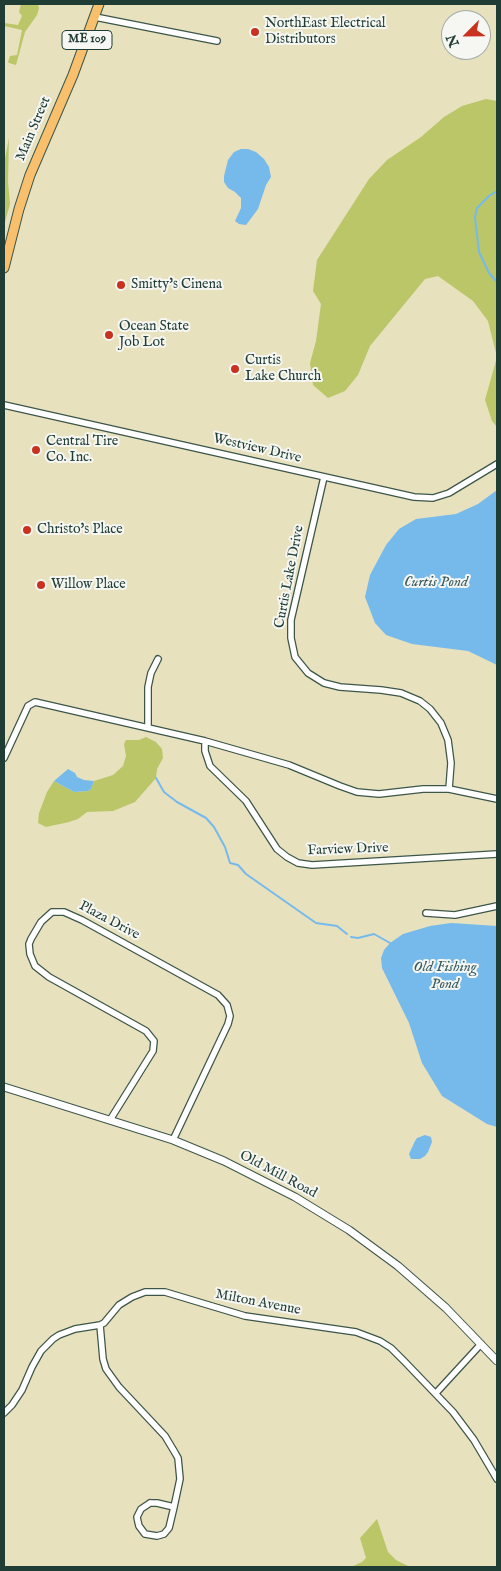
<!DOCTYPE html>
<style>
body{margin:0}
#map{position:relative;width:501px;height:1571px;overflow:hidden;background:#e7e1be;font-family:"IM FELL English",serif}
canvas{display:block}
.frame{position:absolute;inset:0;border:5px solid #1f3d34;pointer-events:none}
.north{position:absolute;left:441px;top:10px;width:50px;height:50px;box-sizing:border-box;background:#f6f6f2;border:1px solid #a0aca6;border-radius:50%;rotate:247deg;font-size:14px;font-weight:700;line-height:20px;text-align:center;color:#1f3d34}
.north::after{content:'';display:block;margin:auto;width:18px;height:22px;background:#c8321e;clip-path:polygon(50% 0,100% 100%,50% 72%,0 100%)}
</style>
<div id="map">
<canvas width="501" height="1571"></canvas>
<div class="frame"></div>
<div class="north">N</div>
</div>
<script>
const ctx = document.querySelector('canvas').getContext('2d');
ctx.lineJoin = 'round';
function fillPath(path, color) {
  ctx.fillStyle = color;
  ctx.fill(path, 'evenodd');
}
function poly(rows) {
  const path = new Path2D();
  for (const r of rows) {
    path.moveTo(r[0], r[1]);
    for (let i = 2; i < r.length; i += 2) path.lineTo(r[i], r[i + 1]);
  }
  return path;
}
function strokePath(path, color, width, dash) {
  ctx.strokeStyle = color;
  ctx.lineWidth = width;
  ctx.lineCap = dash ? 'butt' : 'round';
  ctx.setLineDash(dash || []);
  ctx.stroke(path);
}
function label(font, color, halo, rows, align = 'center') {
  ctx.font = font + ' "IM FELL English",serif';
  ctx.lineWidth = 4;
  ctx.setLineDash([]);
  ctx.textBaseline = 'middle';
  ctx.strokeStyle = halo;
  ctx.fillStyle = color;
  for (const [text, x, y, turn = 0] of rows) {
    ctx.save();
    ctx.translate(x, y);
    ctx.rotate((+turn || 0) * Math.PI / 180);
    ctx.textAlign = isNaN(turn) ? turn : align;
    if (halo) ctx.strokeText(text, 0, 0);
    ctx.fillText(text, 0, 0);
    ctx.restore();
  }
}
fillPath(poly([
 [21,4,38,4,39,8,37,15,25,32,16,65,9,63,8,62,10,56,17,55,22,30,4,26,4,23,18,25,22,16,19,12],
 [486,99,497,101,497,427,492,421,485,400,497,357,488,321,473,301,438,276,425,279,370,346,358,375,345,391,328,398,313,385,310,363,316,341,321,304,313,291,317,260,369,179,387,160,421,137,444,117,462,106],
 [9,138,8,182,10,204,4,226,4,163],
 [146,737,156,742,162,749,163,758,157,769,156,778,135,802,113,811,87,812,78,819,69,822,46,827,38,823,39,813,47,792,54,781,74,792,88,791,91,789,94,781,113,775,123,766,126,756,124,744,126,740,139,740],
 [377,1519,388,1552,396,1560,410,1567,351,1567,362,1562,366,1558,360,1538]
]), '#bac668');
fillPath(poly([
 [241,149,248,149,256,152,264,159,269,167,271,177,266,185,258,209,246,225,239,224,235,221,241,208,241,198,235,192,228,188,224,182,224,176,228,160,234,152],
 [497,490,497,665,468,651,412,644,386,635,375,623,365,597,370,575,386,545,399,529,416,519,456,514,478,504],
 [68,769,75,773,77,777,84,780,94,781,91,789,88,791,74,792,54,781],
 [451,923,497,926,497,1127,487,1124,442,1096,422,1063,409,1023,382,968,381,958,384,950,390,943,403,934,430,926],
 [425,1135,431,1137,432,1142,428,1152,425,1156,420,1159,411,1159,409,1154,415,1141,417,1138]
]), '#76baec');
strokePath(poly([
 [497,191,489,196,477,208,475,217,479,252,489,273,497,282],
 [156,778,164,792,177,802,206,818,214,827,225,847,230,863,238,865,246,874,316,923,337,926,347,934],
 [351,937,358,938,374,934,390,943]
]), '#76baec', 2);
const minor = poly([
 [95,17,217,41],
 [4,405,414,497,433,498,449,493,497,464],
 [324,477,291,620,291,638,295,657,308,673,324,683,340,687,381,690,401,693,420,701,430,709,441,723,448,740,451,763,449,789],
 [148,727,148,687,151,673,158,659],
 [205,741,205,751,210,766,246,801,277,849,287,857,298,863,312,865,497,854],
 [4,758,28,706,35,702,205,741,289,765,340,786,357,792,379,794,423,789,449,789,497,799],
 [426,913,455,915,497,906],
 [110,1120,153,1051,154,1041,146,1031,49,977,35,966,30,954,29,944,31,939,41,922,52,912,64,912,82,920,218,995,227,1005,230,1016,228,1024,173,1140],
 [100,1325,103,1359,106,1369,119,1387,165,1436,174,1451,178,1458,180,1479,174,1507],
 [436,1393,481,1344],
 [4,1413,12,1405,22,1390,32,1367,41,1351,53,1339,59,1335,75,1329,100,1325,104,1323,119,1305,132,1297,145,1292,165,1292,245,1316,356,1332,380,1341,391,1348,405,1362,453,1412,474,1440,497,1479],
 [150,1503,157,1503,174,1507,169,1528,164,1534,157,1536,145,1534,139,1526,138,1522,137,1517,141,1509,150,1503]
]);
const tertiary = poly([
 [4,1087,173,1140,224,1161,295,1197,349,1230,398,1266,446,1308,497,1361]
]);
const trunk = poly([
 [4,268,19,209,30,175,73,75,99,4]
]);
strokePath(minor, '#3d5649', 8);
strokePath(tertiary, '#3d5649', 9);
strokePath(trunk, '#3d5649', 11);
strokePath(minor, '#fff', 5.5);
strokePath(tertiary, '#fff', 7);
strokePath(trunk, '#f8bf6c', 9);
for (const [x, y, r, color] of [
 [255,32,5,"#c8321e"],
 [121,285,5,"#c8321e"],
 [109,335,5,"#c8321e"],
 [235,369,5,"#c8321e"],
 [36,450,5,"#c8321e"],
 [27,530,5,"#c8321e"],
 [41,585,5,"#c8321e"]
]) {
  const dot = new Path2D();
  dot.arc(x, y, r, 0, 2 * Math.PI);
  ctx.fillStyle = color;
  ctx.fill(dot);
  strokePath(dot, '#f6f6f2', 2);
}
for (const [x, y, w] of [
 [87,40,50]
]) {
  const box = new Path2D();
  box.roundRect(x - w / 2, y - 9.5, w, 19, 4);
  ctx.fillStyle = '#f6f6f2';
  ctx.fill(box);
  strokePath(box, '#1f3d34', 1);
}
label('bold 12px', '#1f3d34', null, [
 ["ME 109",87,40]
]);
label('14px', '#1f3d34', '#f6f6f2', [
 ["NorthEast Electrical",265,24],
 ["Distributors",265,40],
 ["Smitty's Cinena",131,285],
 ["Ocean State",119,327],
 ["Job Lot",119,343],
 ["Curtis",245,361],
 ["Lake Church",245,377],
 ["Central Tire",46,442],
 ["Co. Inc.",46,458],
 ["Christo's Place",37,530],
 ["Willow Place",51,585]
], 'left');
label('14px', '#1f3d34', '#f6f6f2', [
 ["Main Street",34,129,-67],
 ["Westview Drive",257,449,13],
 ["Curtis Lake Drive",290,577,-79],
 ["Farview Drive",348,850,-2],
 ["Plaza Drive",109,921,28],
 ["Old Mill Road",278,1175,28],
 ["Milton Avenue",258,1303,11]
]);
label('italic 15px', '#355c62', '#f6f6f2', [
 ["Curtis Pond",436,583],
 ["Old Fishing",445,968],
 ["Pond",445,985]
]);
</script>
